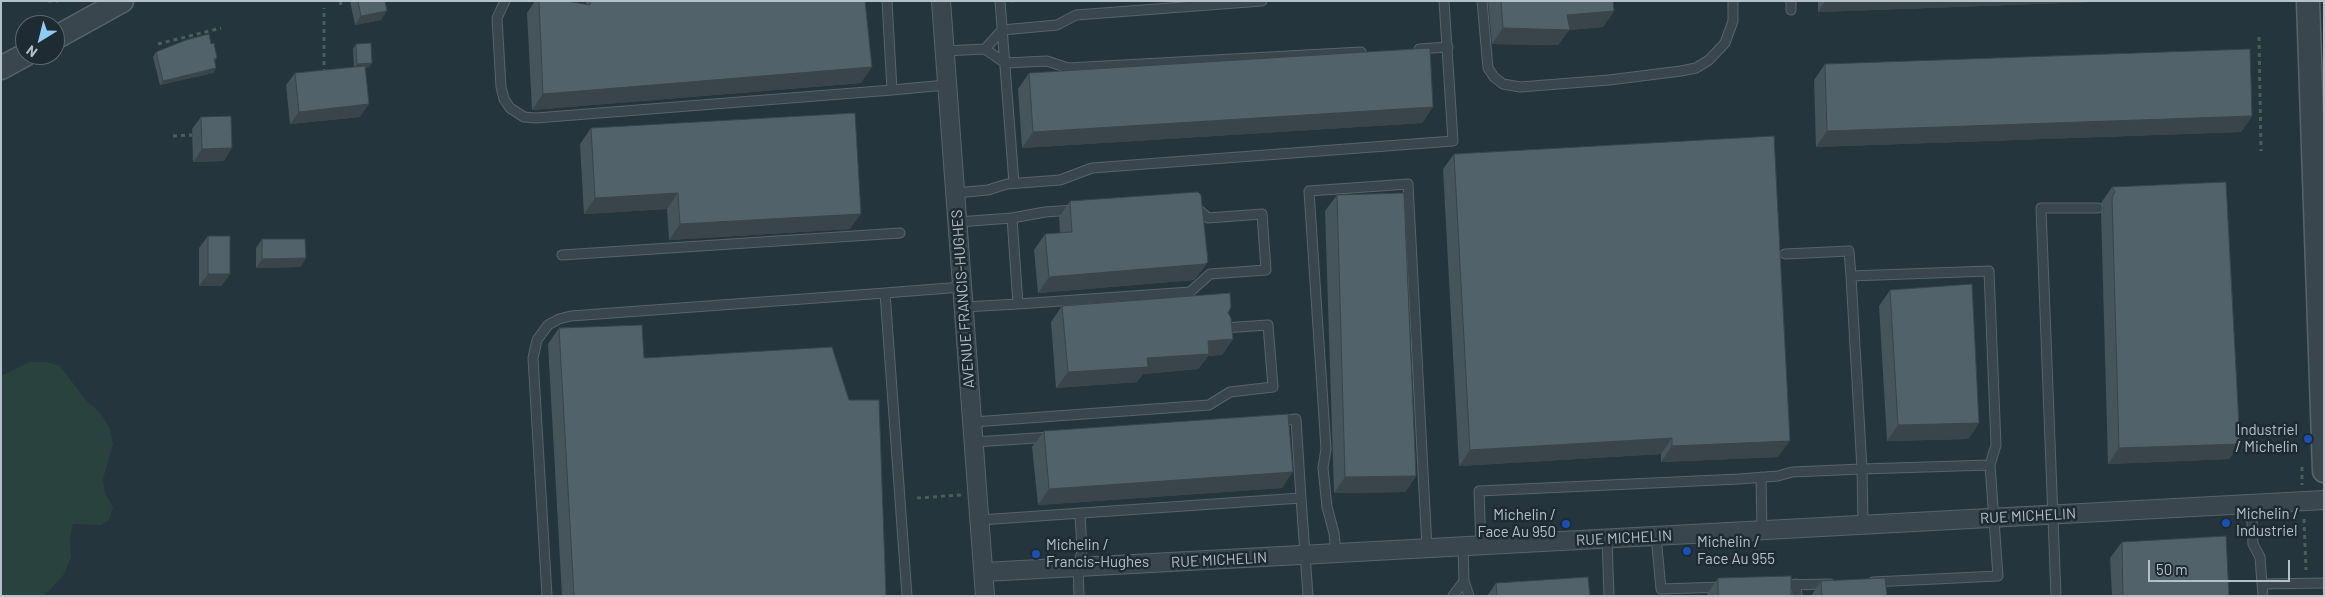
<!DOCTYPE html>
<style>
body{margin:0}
#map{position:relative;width:2325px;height:597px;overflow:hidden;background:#25353d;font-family:Barlow,sans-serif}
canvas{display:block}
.frame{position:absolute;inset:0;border:2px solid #b5c1c8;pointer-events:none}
.north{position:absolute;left:15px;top:15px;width:50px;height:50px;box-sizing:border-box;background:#1e2b32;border:1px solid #5a676e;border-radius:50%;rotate:216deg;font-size:14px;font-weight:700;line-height:20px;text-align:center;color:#b5c1c8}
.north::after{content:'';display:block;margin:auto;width:18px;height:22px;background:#90cbf3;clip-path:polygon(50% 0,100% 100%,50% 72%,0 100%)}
.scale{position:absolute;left:2148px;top:560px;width:142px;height:22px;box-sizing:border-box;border:2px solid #b5c1c8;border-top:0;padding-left:6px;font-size:15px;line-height:18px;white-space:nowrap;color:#b5c1c8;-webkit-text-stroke:4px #1e2b32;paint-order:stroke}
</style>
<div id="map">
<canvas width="2325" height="597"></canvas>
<div class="frame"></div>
<div class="north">N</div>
<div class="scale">50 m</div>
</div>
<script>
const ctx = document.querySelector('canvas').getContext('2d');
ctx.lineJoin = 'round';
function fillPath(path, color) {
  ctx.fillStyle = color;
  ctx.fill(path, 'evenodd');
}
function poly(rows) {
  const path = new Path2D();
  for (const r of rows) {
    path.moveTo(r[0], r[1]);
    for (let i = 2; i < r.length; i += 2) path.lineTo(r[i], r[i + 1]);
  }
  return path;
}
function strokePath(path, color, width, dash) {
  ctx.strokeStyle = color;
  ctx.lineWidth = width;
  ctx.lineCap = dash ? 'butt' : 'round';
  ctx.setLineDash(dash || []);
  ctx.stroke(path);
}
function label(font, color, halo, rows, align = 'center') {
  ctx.font = font + ' Barlow,sans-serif';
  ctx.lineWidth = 5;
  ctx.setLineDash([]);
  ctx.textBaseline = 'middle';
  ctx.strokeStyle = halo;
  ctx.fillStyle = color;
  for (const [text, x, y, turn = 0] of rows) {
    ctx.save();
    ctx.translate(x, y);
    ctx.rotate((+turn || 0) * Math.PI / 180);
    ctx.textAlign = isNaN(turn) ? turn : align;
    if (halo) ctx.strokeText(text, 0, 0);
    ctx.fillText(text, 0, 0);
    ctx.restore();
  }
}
fillPath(poly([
 [30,362,47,362,60,366,85,399,101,414,110,429,113,444,103,479,105,493,113,507,109,520,101,525,73,524,70,538,71,557,63,576,44,596,1,596,1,376]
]), '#2a423e');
const service = poly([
 [505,1,497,18,501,87,504,99,510,108,524,117,536,118,892,90],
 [887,1,892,90,946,85],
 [1000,1,1014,183],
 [1262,1,1076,15,1057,25,1002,30,985,49,1005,63,1047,61,1068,68,1361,52],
 [1482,1,1488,68,1494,77,1503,84,1520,87,1609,80,1681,71,1696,68,1709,60,1725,43,1733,21,1733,1],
 [1791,1,1791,10],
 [1419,49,1448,47],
 [944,51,985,49],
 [955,193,988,190,1007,184,1060,180,1092,168,1453,141,1444,1],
 [1012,218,1045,212,1073,210],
 [957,222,1012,218,1018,304,964,307],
 [1785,254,1849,251,1851,276],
 [562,255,900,233],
 [1018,304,1190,292,1210,274,1266,270,1262,214,1208,218,1194,206],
 [1278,421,1296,419,1301,498],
 [973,422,1209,405,1230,392,1273,387,1268,325,1223,328],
 [974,442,1051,437],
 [1761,477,1762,530],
 [2247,505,2252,522,2253,544,2260,557,2262,584,2324,583],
 [980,520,1301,498,1308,596],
 [1656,536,1661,589,1723,587],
 [1607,539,1609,596],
 [1481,546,1479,491,1739,479,1778,476,1792,472,1862,469,1990,465,1996,445,1989,271,1851,276,1862,469,1863,524],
 [1336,553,1334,533,1327,507,1323,468,1326,449,1309,191,1408,184,1427,548],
 [1464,581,1469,596],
 [1873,582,1998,576,1990,465],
 [1796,584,1797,596],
 [2262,584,2263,596],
 [1780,585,1830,584],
 [547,596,533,358,537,340,548,325,559,319,571,316,885,293],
 [907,596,885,293,962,287],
 [1079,596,1078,567,1082,551,1080,513],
 [1453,596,1464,581,1463,547],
 [2056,596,2041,208,2098,208]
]);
const minor = poly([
 [941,1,985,596],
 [984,572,2324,500]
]);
const tertiary = poly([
 [2308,1,2324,471],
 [55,38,122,1],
 [1,68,25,55]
]);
strokePath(service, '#57646b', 11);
strokePath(minor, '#57646b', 20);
strokePath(tertiary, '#57646b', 25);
strokePath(poly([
 [48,1,58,1],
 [340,1,341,5],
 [2259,37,2261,151],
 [158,44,221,28],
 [324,73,324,8],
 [173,136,192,135],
 [2302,467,2302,485],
 [917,498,961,495],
 [2304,519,2306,570]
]), '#495f5c', 3, [4, 4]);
strokePath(service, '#39464d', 9);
strokePath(minor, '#39464d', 18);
strokePath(tertiary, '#39464d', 22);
fillPath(poly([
 [350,1,385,1,381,20,355,25],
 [535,1,566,1,585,4,587,1,865,1,861,83,532,110,527,13],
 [1488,1,1613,1,1614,11,1603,27,1569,30,1558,45,1492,44],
 [1818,1,2092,1,2091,2,1818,12],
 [211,44,217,58,215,61,216,68,213,73,160,85,153,57,156,52],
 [356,44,372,63,369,67,365,68,360,117,290,124,286,85,295,73,354,67,353,49],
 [1825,64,2252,116,2241,132,1816,147,1814,80],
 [1029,73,1433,107,1422,123,1022,148,1018,89],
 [201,117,224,161,193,162,192,129],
 [591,128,850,229,669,240,667,209,584,214,580,144],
 [1454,154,1778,457,1661,462,1661,454,1459,466,1443,169],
 [2226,182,2240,444,2229,459,2108,464,2101,213,2104,208,2101,203,2112,187],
 [1337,195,1416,476,1405,492,1334,493,1325,211],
 [1070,201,1208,262,1194,280,1038,293,1034,250,1045,234,1060,233,1059,217],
 [208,236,230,274,221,286,199,286,199,248],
 [262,239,306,258,300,267,256,268,256,248],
 [1890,290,1979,423,1968,439,1887,441,1879,306],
 [1062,306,1228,313,1233,339,1222,355,1208,356,1198,369,1143,374,1137,382,1056,388,1051,322],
 [559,328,644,358,886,596,562,596,548,344],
 [1044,431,1282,488,1038,505,1032,447],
 [2122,542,2229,596,2112,596,2110,558],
 [1718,578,1791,596,1707,596,1707,594],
 [1821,581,1887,596,1811,596],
 [1496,583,1590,596,1487,596]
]), '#46545b');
fillPath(poly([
 [1010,1,1024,1,1009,3],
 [1825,1,2092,1,2091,2,1818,12],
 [387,11,381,20,355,25,361,16],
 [1614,11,1603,27,1569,30,1558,45,1492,44,1503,28,1567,15],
 [372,63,369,67,354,68,357,64],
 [872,67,861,83,532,110,543,94],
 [216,68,213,73,160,85,163,81],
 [369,104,360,117,290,124,299,112],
 [1433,107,1422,123,1022,148,1033,132],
 [2252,116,2241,132,1816,147,1827,131],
 [232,148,224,161,193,162,202,149],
 [678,193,667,209,584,214,595,198],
 [861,214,850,229,669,240,680,224],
 [306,258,300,267,256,268,262,259],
 [1208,262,1194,280,1038,293,1049,277],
 [208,274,230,274,221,286,199,286],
 [1233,339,1222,355,1208,356,1198,369,1143,374,1137,382,1056,388,1068,372,1147,358,1208,341],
 [1979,423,1968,439,1887,441,1898,425],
 [1672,438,1661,454,1459,466,1470,450],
 [1790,441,1778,457,1661,462,1672,446],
 [2240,444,2229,459,2108,464,2119,448],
 [1293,472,1282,488,1038,505,1049,489],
 [1416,476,1405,492,1334,493,1345,477]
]), '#39454a');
const building = poly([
 [358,1,385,1,387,11,361,16,358,1],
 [539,1,566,1,590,5,591,1,865,1,872,67,543,94,539,1],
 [1501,1,1613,1,1614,11,1567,15,1570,30,1503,28,1501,1],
 [209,34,211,44,214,43,217,58,214,59,216,68,163,81,156,52,186,40,209,34],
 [371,43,372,63,357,64,356,44,371,43],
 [1430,48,1433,107,1033,132,1029,73,1430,48],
 [2250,49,2252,116,1827,131,1825,64,2250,49],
 [365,66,369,104,299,112,295,73,365,66],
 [855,113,861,214,680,224,678,193,595,198,591,128,855,113],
 [231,116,232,148,202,149,201,117,231,116],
 [1774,136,1790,441,1672,446,1672,438,1470,450,1454,154,1774,136],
 [2226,182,2240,444,2119,448,2112,197,2115,192,2112,187,2226,182],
 [1198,192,1201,195,1208,262,1205,264,1049,277,1045,234,1072,232,1070,201,1198,192],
 [1404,193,1416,476,1345,477,1337,195,1404,193],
 [208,236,230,236,230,274,208,274,208,236],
 [262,239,305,239,306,258,262,259,262,239],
 [1972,284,1979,423,1898,425,1890,290,1972,284],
 [1230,293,1231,307,1228,313,1231,318,1233,339,1208,341,1209,354,1147,358,1148,367,1068,372,1062,306,1230,293],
 [642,325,644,358,832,347,849,400,879,400,886,596,574,596,559,328,642,325],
 [1288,414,1293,472,1049,489,1044,431,1288,414],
 [2226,536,2229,596,2123,596,2122,542,2226,536],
 [1791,576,1791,596,1718,596,1718,578,1791,576],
 [1588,577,1590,596,1497,596,1496,583,1588,577],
 [1885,578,1887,596,1822,596,1821,581,1885,578]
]);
fillPath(building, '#51626a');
strokePath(building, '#39454a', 1);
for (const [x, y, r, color] of [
 [2308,439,5,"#1a4fb4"],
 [2226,523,5,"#1a4fb4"],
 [1566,524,5,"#1a4fb4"],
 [1687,551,5,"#1a4fb4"],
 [1036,554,5,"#1a4fb4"]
]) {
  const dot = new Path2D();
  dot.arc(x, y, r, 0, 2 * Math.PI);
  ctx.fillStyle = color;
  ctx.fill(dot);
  strokePath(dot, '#1e2b32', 2);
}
label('15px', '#b5c1c8', '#1e2b32', [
 ["AVENUE FRANCIS-HUGHES",963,299,-94],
 ["RUE MICHELIN",2028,516,-3],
 ["RUE MICHELIN",1624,538,-3],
 ["RUE MICHELIN",1219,560,-3]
]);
label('15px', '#b5c1c8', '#1e2b32', [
 ["Industriel",2298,430,"right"],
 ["/ Michelin",2298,447,"right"],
 ["Michelin /",2236,514],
 ["Industriel",2236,531],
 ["Michelin /",1556,515,"right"],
 ["Face Au 950",1556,532,"right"],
 ["Michelin /",1697,542],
 ["Face Au 955",1697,559],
 ["Michelin /",1046,545],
 ["Francis-Hughes",1046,562]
], 'left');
</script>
